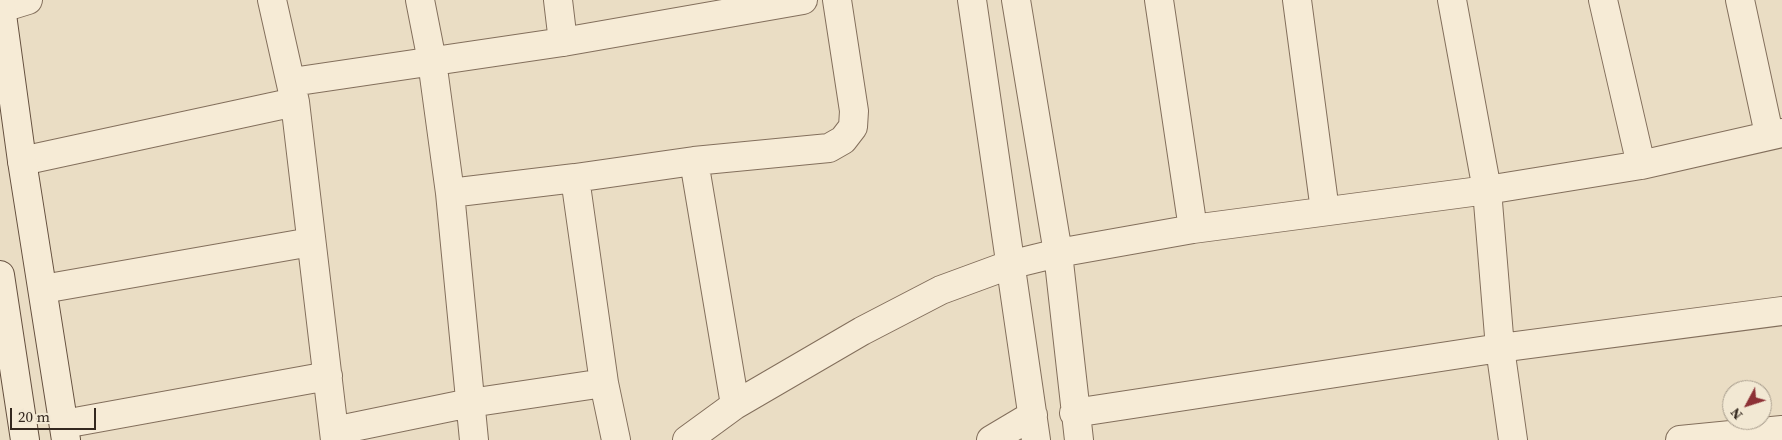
<!DOCTYPE html>
<style>
body{margin:0}
#map{position:relative;width:1782px;height:440px;overflow:hidden;background:#eaddc4;font-family:"Source Serif 4",serif}
canvas{display:block}
.north{position:absolute;left:1722px;top:380px;width:50px;height:50px;box-sizing:border-box;background:#f2e8d3;border:1px solid #a69b8b;border-radius:50%;rotate:230deg;font-size:14px;font-weight:700;line-height:20px;text-align:center;color:#34281f}
.north::after{content:'';display:block;margin:auto;width:18px;height:22px;background:#8d3136;clip-path:polygon(50% 0,100% 100%,50% 72%,0 100%)}
.scale{position:absolute;left:10px;top:408px;width:86px;height:22px;box-sizing:border-box;border:2px solid #34281f;border-top:0;padding-left:6px;font-size:15px;line-height:18px;white-space:nowrap;color:#34281f;-webkit-text-stroke:4px #f2e8d3;paint-order:stroke}
</style>
<div id="map">
<canvas width="1782" height="440"></canvas>
<div class="north">N</div>
<div class="scale">20 m</div>
</div>
<script>
const ctx = document.querySelector('canvas').getContext('2d');
ctx.lineJoin = 'round';
function poly(rows) {
  const path = new Path2D();
  for (const r of rows) {
    path.moveTo(r[0], r[1]);
    for (let i = 2; i < r.length; i += 2) path.lineTo(r[i], r[i + 1]);
  }
  return path;
}
function strokePath(path, color, width, dash) {
  ctx.strokeStyle = color;
  ctx.lineWidth = width;
  ctx.lineCap = dash ? 'butt' : 'round';
  ctx.setLineDash(dash || []);
  ctx.stroke(path);
}
const street = poly([
 [272,0,295,102,335,440],
 [420,0,432,61,450,193,474,440],
 [558,0,563,42],
 [972,0,1036,440],
 [1016,0,1058,253,1079,440],
 [1159,0,1193,229],
 [1297,0,1325,211],
 [1452,0,1487,190,1500,348,1513,440],
 [1603,0,1641,165],
 [1740,0,1769,134],
 [2,8,28,0],
 [292,82,563,42,803,0],
 [22,161,295,102],
 [694,161,735,405],
 [575,178,604,383,616,440],
 [450,193,575,178,694,161,829,148,843,140,853,127,854,111,837,0],
 [43,289,311,242],
 [1074,413,1500,348,1782,311],
 [64,424,328,376],
 [334,431,470,403,604,383],
 [687,440,735,405,862,331,941,290,1009,265,1058,253,1193,229,1487,190,1641,165,1782,133],
 [991,440,1033,415],
 [1680,440,1782,430]
]);
const secondary = poly([
 [0,0,22,161,66,440],
 [0,275,25,440]
]);
strokePath(street, '#836f5c', 30);
strokePath(secondary, '#65503f', 30);
strokePath(street, '#f6ebd6', 28);
strokePath(secondary, '#f6ebd6', 28);
</script>
